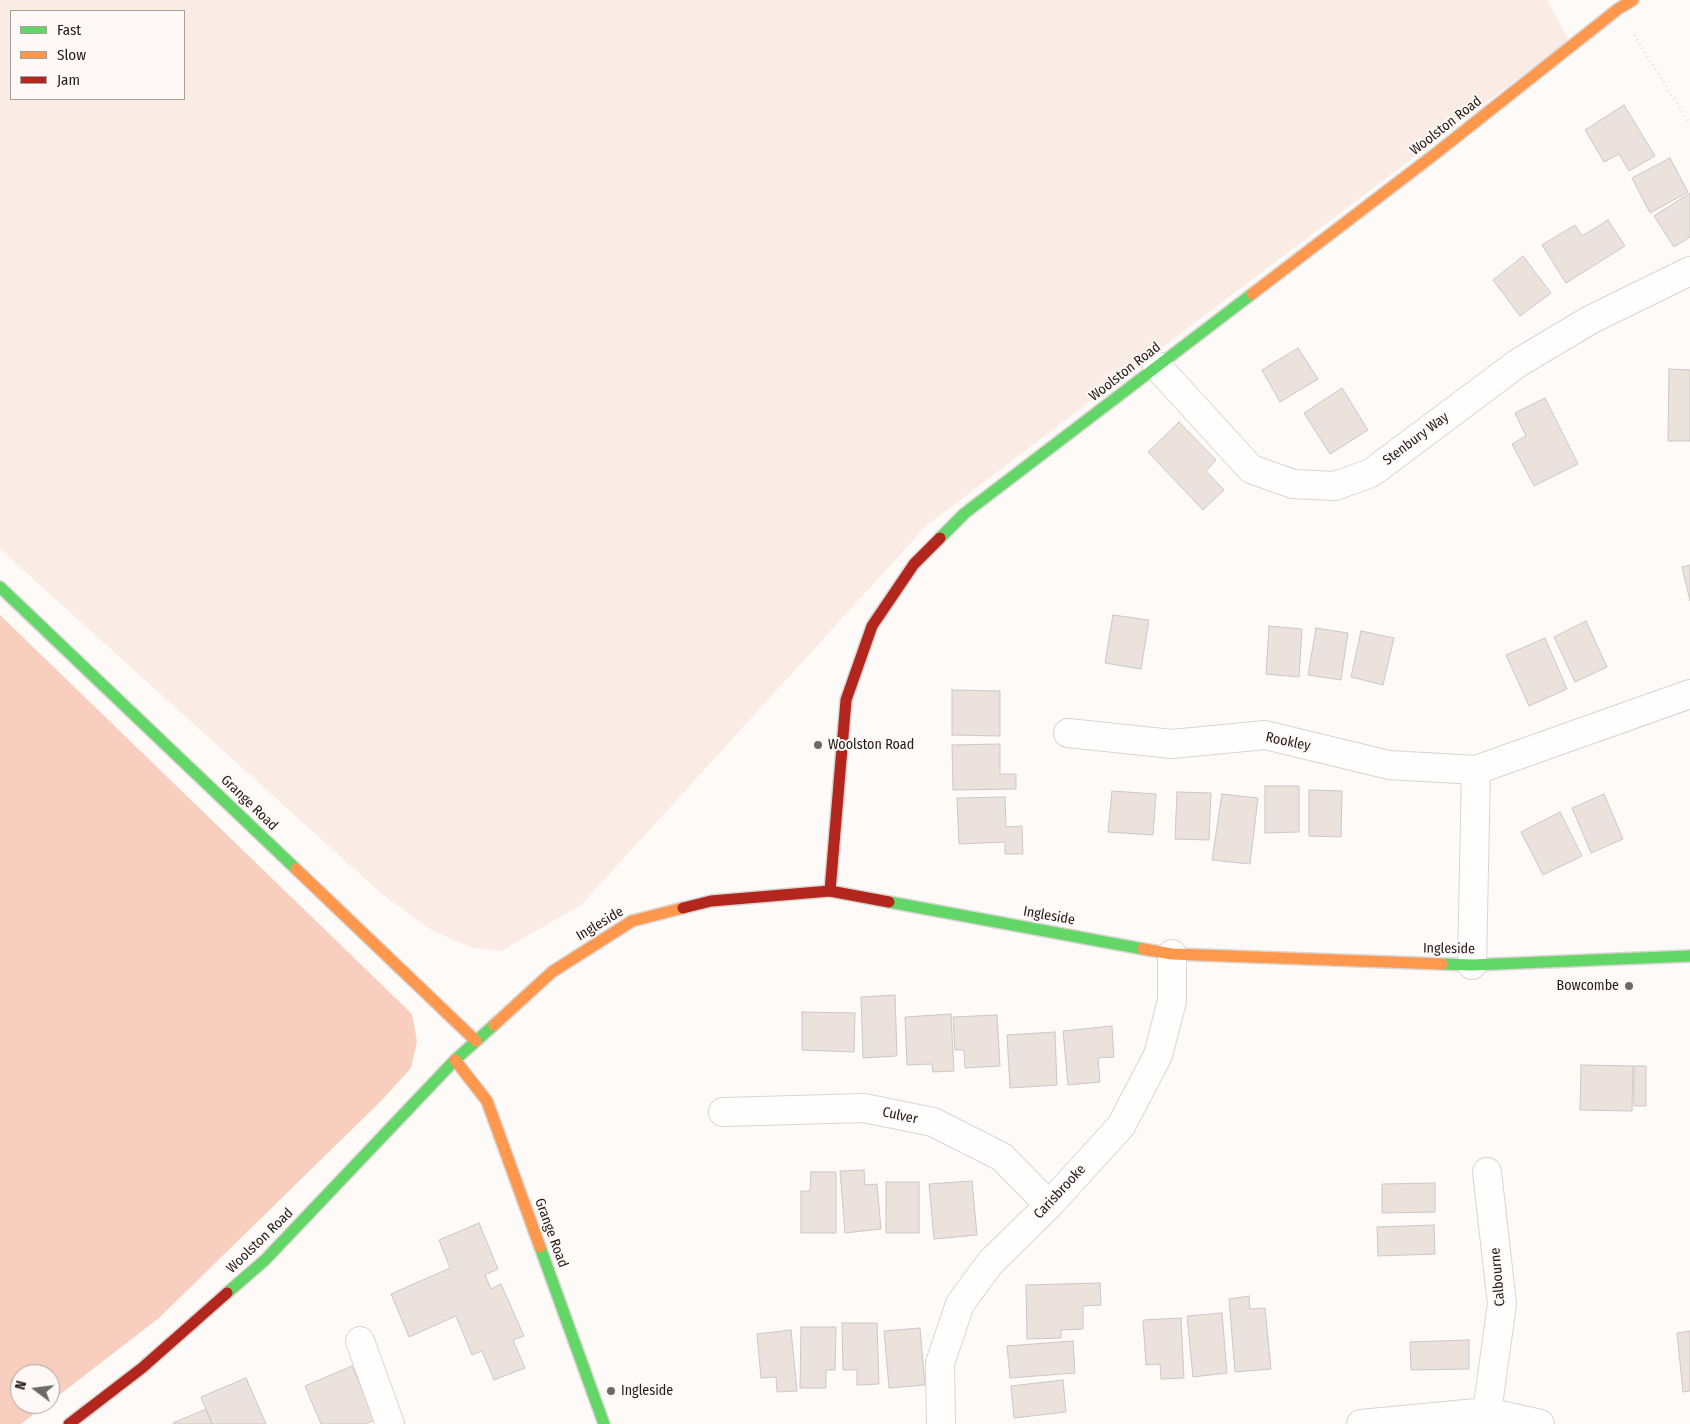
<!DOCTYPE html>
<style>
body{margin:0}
#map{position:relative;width:1690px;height:1424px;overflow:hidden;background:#fdfaf8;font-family:"Fira Sans Condensed",sans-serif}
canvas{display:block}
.legend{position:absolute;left:10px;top:10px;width:175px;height:90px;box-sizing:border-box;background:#fef9f7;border:1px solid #a6a09d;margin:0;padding:6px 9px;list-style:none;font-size:15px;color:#231b17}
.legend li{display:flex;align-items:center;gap:10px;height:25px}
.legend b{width:25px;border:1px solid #a6a09d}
.north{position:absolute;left:10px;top:1364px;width:50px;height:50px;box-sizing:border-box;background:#fef9f7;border:1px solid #a6a09d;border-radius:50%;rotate:285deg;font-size:14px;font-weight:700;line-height:20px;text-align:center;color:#231b17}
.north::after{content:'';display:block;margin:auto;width:18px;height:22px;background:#6f6966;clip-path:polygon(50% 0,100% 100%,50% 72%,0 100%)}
</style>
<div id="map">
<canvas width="1690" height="1424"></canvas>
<ul class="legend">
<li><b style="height:6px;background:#63d668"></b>Fast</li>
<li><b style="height:6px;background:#ff974d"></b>Slow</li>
<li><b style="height:6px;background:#b3261e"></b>Jam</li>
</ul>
<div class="north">N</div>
</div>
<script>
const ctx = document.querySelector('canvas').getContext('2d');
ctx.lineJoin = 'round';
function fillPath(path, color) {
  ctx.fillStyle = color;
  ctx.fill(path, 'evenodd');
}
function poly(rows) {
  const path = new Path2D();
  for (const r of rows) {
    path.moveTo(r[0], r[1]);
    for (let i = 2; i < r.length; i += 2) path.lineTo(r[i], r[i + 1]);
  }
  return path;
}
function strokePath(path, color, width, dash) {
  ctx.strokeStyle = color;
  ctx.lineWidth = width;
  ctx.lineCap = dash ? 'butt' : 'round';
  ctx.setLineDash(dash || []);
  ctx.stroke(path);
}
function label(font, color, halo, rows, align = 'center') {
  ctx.font = font + ' "Fira Sans Condensed",sans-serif';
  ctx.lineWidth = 4;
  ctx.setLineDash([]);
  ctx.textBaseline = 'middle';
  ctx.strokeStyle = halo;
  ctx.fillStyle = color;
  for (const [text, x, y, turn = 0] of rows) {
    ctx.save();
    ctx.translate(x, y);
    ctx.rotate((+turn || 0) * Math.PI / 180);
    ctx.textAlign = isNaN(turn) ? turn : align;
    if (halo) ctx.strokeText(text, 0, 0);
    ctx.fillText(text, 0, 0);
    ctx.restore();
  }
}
fillPath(poly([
 [0,0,1547,0,1569,40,927,525,581,905,501,951,470,947,433,931,383,895,0,549],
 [11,11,184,11,184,99,11,99]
]), '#faebe5');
fillPath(poly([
 [0,615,412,1014,417,1041,411,1068,382,1100,159,1318,50,1402,50,1374,20,1374,20,1404,47,1404,21,1424,0,1424]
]), '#f8cfbf');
const building = poly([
 [1624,105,1655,156,1629,171,1619,154,1604,162,1585,130,1624,105],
 [1670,158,1688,192,1650,213,1632,178,1670,158],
 [1690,193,1690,237,1674,247,1654,216,1690,193],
 [1608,220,1625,246,1566,283,1542,245,1575,225,1582,236,1608,220],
 [1523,256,1551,293,1520,316,1493,280,1523,256],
 [1298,348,1318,379,1280,402,1262,370,1298,348],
 [1669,369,1690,370,1690,441,1668,441,1669,369],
 [1342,388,1368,430,1330,454,1304,413,1342,388],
 [1545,398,1578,464,1534,486,1512,444,1526,436,1515,413,1545,398],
 [1179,422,1216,460,1206,471,1224,490,1203,510,1148,452,1179,422],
 [1690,565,1690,601,1682,567,1690,565],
 [1113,615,1149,620,1141,669,1105,663,1113,615],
 [1586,621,1607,667,1575,682,1554,637,1586,621],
 [1269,626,1302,629,1299,677,1266,674,1269,626],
 [1316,628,1348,633,1341,680,1308,675,1316,628],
 [1361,631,1394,638,1383,685,1351,677,1361,631],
 [1545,638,1567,689,1529,706,1506,655,1545,638],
 [952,690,1000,691,1000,736,952,735,952,690],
 [1000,744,1000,774,1016,774,1016,789,953,790,952,745,1000,744],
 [1265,786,1299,786,1299,832,1265,833,1265,786],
 [1309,790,1342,791,1341,837,1309,836,1309,790],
 [1112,791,1156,794,1153,835,1108,832,1112,791],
 [1177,792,1211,793,1209,840,1175,839,1177,792],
 [1222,794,1258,798,1250,864,1212,860,1222,794],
 [1604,794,1623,839,1591,853,1572,808,1604,794],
 [1005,797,1006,827,1022,826,1023,854,1005,854,1005,842,959,844,957,798,1005,797],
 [1560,812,1582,856,1543,875,1521,832,1560,812],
 [895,995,897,1056,863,1058,861,997,895,995],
 [802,1012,855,1013,854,1052,802,1050,802,1012],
 [951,1014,954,1071,933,1072,932,1064,907,1065,905,1017,951,1014],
 [997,1015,1000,1066,965,1068,964,1050,955,1050,953,1017,997,1015],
 [1112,1026,1114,1057,1098,1058,1100,1082,1068,1085,1063,1031,1112,1026],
 [1055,1032,1057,1085,1010,1088,1007,1035,1055,1032],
 [1581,1065,1633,1066,1632,1111,1580,1110,1581,1065],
 [1634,1066,1646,1066,1646,1106,1634,1106,1634,1066],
 [864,1170,865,1185,877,1184,881,1229,845,1233,840,1171,864,1170],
 [811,1172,836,1172,836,1233,801,1233,801,1191,810,1191,811,1172],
 [972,1181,977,1235,934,1239,929,1184,972,1181],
 [886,1182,919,1182,919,1233,886,1233,886,1182],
 [1435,1183,1435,1212,1382,1213,1382,1184,1435,1183],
 [479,1223,498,1269,485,1275,491,1289,501,1284,524,1336,513,1340,525,1368,494,1380,482,1351,472,1355,456,1316,409,1337,391,1294,450,1268,439,1240,479,1223],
 [1434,1225,1435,1254,1378,1256,1377,1227,1434,1225],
 [1100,1283,1101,1305,1083,1306,1083,1329,1061,1330,1061,1338,1027,1339,1026,1285,1100,1283],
 [1249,1296,1250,1309,1265,1308,1271,1369,1235,1372,1229,1299,1249,1296],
 [1222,1313,1227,1373,1193,1377,1187,1316,1222,1313],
 [1181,1318,1184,1378,1161,1379,1160,1364,1146,1365,1143,1320,1181,1318],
 [842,1323,877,1323,879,1384,857,1385,857,1370,843,1370,842,1323],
 [801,1327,836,1327,835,1370,826,1370,826,1388,800,1388,801,1327],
 [920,1328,925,1385,889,1388,884,1331,920,1328],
 [791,1330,797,1391,777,1392,776,1377,761,1378,757,1334,791,1330],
 [1690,1331,1690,1391,1683,1392,1677,1333,1690,1331],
 [1469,1340,1469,1369,1411,1370,1410,1342,1469,1340],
 [1073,1341,1075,1373,1010,1378,1007,1346,1073,1341],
 [352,1366,375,1420,366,1424,321,1424,305,1386,352,1366],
 [246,1378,266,1424,212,1424,201,1397,246,1378],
 [1063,1380,1066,1412,1014,1418,1011,1386,1063,1380],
 [206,1409,212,1424,174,1424,173,1423,206,1409]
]);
fillPath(building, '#ebe1dd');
strokePath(building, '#cdc7c4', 1);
const street = poly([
 [1157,366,1251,469,1293,484,1335,486,1371,473,1518,363,1590,320,1690,271],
 [1068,733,1172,744,1265,735,1389,765,1476,770,1690,694],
 [1472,965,1476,770],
 [723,1112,864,1108,933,1122,1002,1157,1049,1205],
 [1487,1172,1502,1304,1487,1412],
 [360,1341,390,1424],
 [941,1424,940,1363,960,1304,990,1263,1049,1205,1121,1126,1158,1055,1172,1001,1172,954],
 [1361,1424,1487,1412,1540,1424]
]);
const fast = poly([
 [940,538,965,513,1252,294],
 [0,587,296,869],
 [889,902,1143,949],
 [1442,964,1472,965,1690,956],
 [540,1247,604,1424],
 [227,1293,265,1260,455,1060,494,1025]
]);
const slow = poly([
 [1252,294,1435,154,1618,9,1633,0],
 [296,869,476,1041],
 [1143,949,1172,954,1442,964],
 [494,1025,552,972,632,921,683,908],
 [455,1060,487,1101,540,1247]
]);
const jam = poly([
 [830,891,846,700,872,626,914,564,940,538],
 [683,908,711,901,830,891,889,902],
 [69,1424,142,1368,227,1293]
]);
strokePath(street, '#dbd5d2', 30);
strokePath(fast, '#dbd5d2', 14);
strokePath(slow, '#dbd5d2', 14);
strokePath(jam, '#dbd5d2', 14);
strokePath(poly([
 [1634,35,1690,124]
]), '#e1e0de', 3, [1, 4]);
strokePath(street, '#fffefe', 28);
strokePath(fast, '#63d668', 11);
strokePath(slow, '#ff974d', 11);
strokePath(jam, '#b3261e', 11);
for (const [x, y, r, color] of [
 [818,745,5,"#6f6966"],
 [1629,986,5,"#6f6966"],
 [611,1391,5,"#6f6966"]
]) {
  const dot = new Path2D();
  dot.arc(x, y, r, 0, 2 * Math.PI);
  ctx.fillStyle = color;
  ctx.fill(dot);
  strokePath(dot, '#fef9f7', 2);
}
label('14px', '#231b17', '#fef9f7', [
 ["Woolston Road",1446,126,-38],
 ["Woolston Road",1125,372,-38],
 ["Stenbury Way",1416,439,-37],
 ["Rookley",1288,742,12],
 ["Grange Road",249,803,44],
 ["Ingleside",1049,916,10],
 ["Ingleside",600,924,-31],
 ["Ingleside",1449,949,1],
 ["Culver",900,1116,12],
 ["Carisbrooke",1060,1192,-47],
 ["Grange Road",551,1233,70],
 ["Woolston Road",260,1241,-44],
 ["Calbourne",1498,1277,-95]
]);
label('14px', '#231b17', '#fef9f7', [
 ["Woolston Road",828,745],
 ["Bowcombe",1619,986,"right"],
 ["Ingleside",621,1391]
], 'left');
</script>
